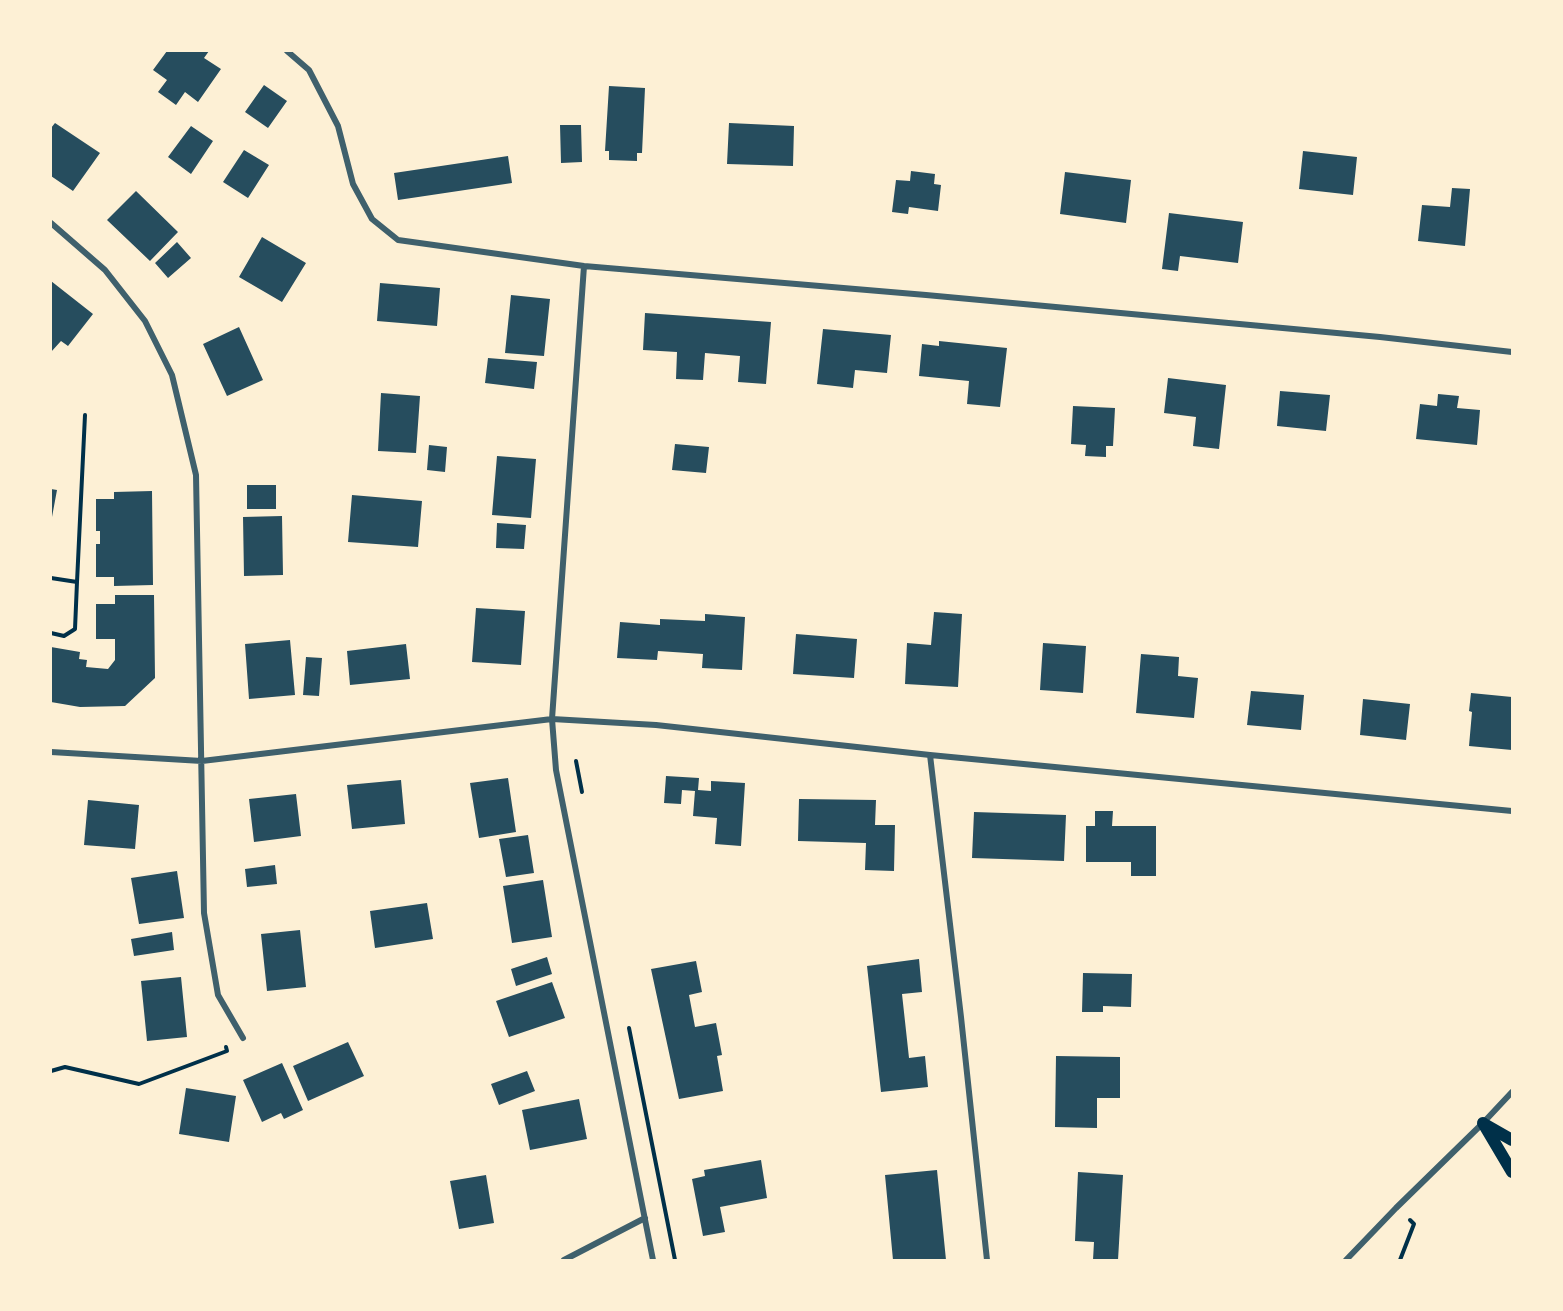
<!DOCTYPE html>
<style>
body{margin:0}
#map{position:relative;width:1563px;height:1311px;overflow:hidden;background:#fdf0d5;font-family:Jost,sans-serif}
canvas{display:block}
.frame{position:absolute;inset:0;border:52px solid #fdf0d5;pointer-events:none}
</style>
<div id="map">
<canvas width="1563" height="1311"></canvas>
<div class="frame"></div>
</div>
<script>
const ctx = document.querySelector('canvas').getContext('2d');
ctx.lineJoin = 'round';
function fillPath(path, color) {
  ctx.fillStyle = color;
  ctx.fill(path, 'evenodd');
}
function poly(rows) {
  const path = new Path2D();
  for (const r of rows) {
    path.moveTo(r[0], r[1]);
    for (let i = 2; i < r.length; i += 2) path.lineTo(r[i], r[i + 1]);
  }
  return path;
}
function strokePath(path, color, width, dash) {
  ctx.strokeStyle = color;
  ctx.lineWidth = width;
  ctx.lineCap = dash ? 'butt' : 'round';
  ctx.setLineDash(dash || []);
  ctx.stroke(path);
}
fillPath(poly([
 [167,51,209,51,204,58,221,69,198,102,185,92,176,105,158,92,167,80,153,70],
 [264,85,287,101,268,128,245,112],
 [609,86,645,88,642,153,637,153,637,161,609,160,609,151,605,151],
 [55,123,100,153,73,191,51,176,51,128],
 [729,123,794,126,793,166,727,164],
 [560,125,581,125,582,162,561,163],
 [191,126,213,141,191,174,168,157],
 [244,150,269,165,248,198,223,182],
 [1303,151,1357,157,1353,195,1299,189],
 [508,156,512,183,398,200,394,173],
 [911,171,935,174,934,184,941,185,938,211,909,207,908,214,892,212,896,180,910,181],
 [1065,172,1131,180,1126,223,1060,214],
 [1452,188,1470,189,1465,246,1418,241,1422,205,1450,207],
 [136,191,178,232,150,261,107,220],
 [1169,213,1243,222,1238,263,1180,256,1178,271,1162,269],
 [262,237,306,263,282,302,239,277],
 [177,242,191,258,168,278,155,263],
 [51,281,93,314,68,346,61,341,51,352],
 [380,283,440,288,437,326,377,321],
 [511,295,550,299,544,356,505,353],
 [645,313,771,322,766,384,738,382,740,356,705,353,703,380,676,379,677,352,643,350],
 [239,327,263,380,227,396,203,344],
 [823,329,891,335,887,373,855,370,853,388,817,384],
 [939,341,1007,348,1000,407,967,404,969,381,919,376,922,344,939,346],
 [488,358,537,362,534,389,485,383],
 [1168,378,1226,385,1219,449,1193,446,1196,417,1164,413],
 [1280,391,1330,395,1326,431,1277,426],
 [381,393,420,396,416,453,378,451],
 [1438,394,1459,396,1457,408,1480,410,1477,445,1416,439,1420,404,1437,406],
 [1073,406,1115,408,1113,446,1106,446,1106,457,1085,456,1086,445,1071,444],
 [675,444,709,447,706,473,672,470],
 [429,445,447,447,445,472,427,470],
 [497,456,536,459,531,518,492,515],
 [247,485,276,485,276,509,247,509],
 [51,489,57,490,52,517,51,517],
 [152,491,153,585,114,586,114,577,96,577,96,544,100,544,100,531,96,531,96,499,114,499,114,492],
 [352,495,422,501,418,547,348,542],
 [282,516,283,575,244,576,243,517],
 [497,523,526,525,524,549,496,548],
 [115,595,154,595,155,678,125,706,80,707,51,702,51,647,80,652,79,659,87,660,86,667,108,669,115,660,115,639,96,639,96,604,115,604],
 [476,608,525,611,521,665,472,662],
 [934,612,962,614,958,687,905,684,907,643,931,645],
 [705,614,745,617,742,670,702,668,703,654,658,651,657,660,617,658,620,622,660,625,660,619,705,621],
 [796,634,857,639,854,678,793,674],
 [290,640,295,695,249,699,245,644],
 [1043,643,1086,646,1083,693,1040,690],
 [406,644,410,679,350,685,347,651],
 [1141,654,1179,657,1178,676,1198,678,1194,718,1136,713],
 [306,657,322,658,319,696,303,695],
 [1251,691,1304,695,1301,730,1247,725],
 [1471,693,1512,697,1512,750,1469,746,1472,712,1469,711],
 [1363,699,1410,704,1406,740,1360,735],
 [666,776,699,778,698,790,711,791,711,781,745,783,741,846,715,844,717,818,693,816,695,791,682,790,681,804,664,803],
 [508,778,516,832,479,838,470,783],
 [401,780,405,824,352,829,347,785],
 [296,794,301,836,254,842,249,799],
 [799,799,876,800,875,825,895,825,894,871,865,870,866,843,798,841],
 [88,800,139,805,135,849,84,845],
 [1095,811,1113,811,1112,826,1156,826,1156,876,1131,876,1131,862,1086,862,1086,826,1095,826],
 [974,812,1066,815,1064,861,972,858],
 [528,835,534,873,506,877,499,839],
 [275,865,277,884,247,887,245,869],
 [177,871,184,918,139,924,131,878],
 [543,880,552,937,512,943,503,886],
 [427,903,433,939,375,948,370,911],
 [300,930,306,987,267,991,261,934],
 [172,932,174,950,134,956,131,939],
 [547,957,552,974,516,986,511,969],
 [919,959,922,992,902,994,909,1058,925,1056,928,1087,881,1092,867,966],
 [696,961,702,992,689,995,695,1027,716,1023,722,1055,717,1056,723,1091,679,1099,651,969],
 [1083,973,1132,974,1131,1007,1103,1006,1103,1012,1082,1012],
 [181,977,187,1037,147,1041,141,981],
 [552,982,565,1018,509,1037,496,1001],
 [348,1042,364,1076,308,1101,293,1066],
 [1056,1056,1120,1057,1120,1098,1097,1098,1097,1128,1055,1127],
 [282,1063,303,1110,284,1119,281,1113,262,1122,243,1080],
 [527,1071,535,1091,499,1105,491,1084],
 [186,1088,236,1096,229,1142,179,1134],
 [579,1099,587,1139,530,1150,522,1110],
 [761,1160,767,1198,720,1207,725,1232,703,1236,692,1179,705,1176,704,1170],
 [937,1170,946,1260,893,1260,885,1175],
 [1078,1172,1123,1175,1118,1260,1093,1260,1094,1242,1075,1241],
 [486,1175,494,1223,459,1229,450,1181]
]), '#264d5e');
strokePath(poly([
 [51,578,77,582,75,629,64,636,51,633],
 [77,582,85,415],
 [576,761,582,792],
 [629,1028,675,1260],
 [51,1071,65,1067,139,1084,227,1051,226,1047],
 [1400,1260,1414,1224,1410,1220]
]), '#003049', 4);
strokePath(poly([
 [287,51,309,70,338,126,353,184,372,219,398,240,584,266,926,295,1380,337,1512,352],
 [51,223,105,270,145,321,172,375,196,475,204,913,218,995,243,1038],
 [584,266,552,719,556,770,653,1260],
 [51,752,202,761,552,719,656,725,930,755,1512,811],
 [930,755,961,1017,987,1260],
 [564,1260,645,1218],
 [1346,1260,1396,1208,1483,1123,1512,1092]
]), '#3f606c', 6);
strokePath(poly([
 [1483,1123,1512,1172],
 [1484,1124,1512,1140]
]), '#003049', 12);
</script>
